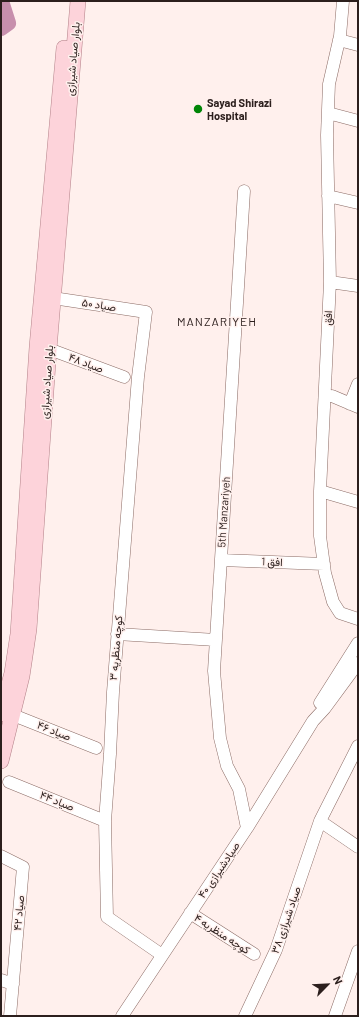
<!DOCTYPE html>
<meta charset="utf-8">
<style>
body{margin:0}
#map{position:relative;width:359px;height:1017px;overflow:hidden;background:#fff0ed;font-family:Barlow,sans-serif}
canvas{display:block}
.frame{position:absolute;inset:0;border:2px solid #2c1f1d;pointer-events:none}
.north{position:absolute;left:307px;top:965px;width:40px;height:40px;-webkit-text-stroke:3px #fff0ed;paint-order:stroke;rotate:66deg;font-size:11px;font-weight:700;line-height:16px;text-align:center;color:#2c1f1d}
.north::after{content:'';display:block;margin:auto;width:14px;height:18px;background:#2c1f1d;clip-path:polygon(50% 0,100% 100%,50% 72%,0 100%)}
</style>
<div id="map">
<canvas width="359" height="1017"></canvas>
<div class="frame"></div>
<div class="north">N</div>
</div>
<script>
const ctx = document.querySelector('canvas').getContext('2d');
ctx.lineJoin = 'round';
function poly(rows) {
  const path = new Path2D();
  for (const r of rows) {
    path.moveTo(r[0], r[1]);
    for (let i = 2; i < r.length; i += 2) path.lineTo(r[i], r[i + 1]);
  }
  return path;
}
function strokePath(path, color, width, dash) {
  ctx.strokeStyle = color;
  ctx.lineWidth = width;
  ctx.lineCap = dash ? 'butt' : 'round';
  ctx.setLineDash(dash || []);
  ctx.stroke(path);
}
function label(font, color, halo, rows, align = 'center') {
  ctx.font = font + ' Barlow,Vazirmatn,sans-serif';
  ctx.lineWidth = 3;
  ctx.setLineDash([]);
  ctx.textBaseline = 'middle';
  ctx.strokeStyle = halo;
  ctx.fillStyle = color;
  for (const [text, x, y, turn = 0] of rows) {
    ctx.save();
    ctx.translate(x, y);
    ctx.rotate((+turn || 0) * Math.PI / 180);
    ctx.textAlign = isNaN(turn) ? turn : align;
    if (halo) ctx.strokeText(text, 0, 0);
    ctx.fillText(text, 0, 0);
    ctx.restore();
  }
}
strokePath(poly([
 [1,1,8,23,1,28]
]), '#c78fac', 16);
const minor = poly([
 [343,1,340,36,329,84,327,135,330,282,320,491,320,536,325,573,333,602,340,613,358,619],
 [339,40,358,45],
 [328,113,358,121],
 [244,191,214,671,220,738,227,766,239,789,247,828],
 [328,196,358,203],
 [330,282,358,286],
 [53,298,146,312,138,377,113,692,110,754,105,821,107,917,162,955],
 [49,349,124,377],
 [332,396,358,407],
 [350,404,358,384],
 [320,491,358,502],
 [221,560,324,564],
 [117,634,216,640],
 [320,703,358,643],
 [13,715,96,748],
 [9,782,105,821],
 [320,821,358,847],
 [1,856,23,867,10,1016],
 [190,913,254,954],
 [1,980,13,984],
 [122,1016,247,828,313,721,325,708,358,663],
 [245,1016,276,950,320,821,358,746],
 [335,1016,358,951]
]);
const major = poly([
 [1,714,12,673,18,634,37,347,64,48],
 [1,761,22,676,29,629,49,349,78,1]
]);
strokePath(minor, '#8b6b65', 13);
strokePath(major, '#b38188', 16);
strokePath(minor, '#fff', 12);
strokePath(major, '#fdd3da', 15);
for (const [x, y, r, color] of [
 [198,109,5,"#008506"]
]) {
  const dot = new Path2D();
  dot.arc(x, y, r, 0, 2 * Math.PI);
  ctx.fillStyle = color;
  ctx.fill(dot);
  strokePath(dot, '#fff0ed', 1.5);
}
label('11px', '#2c1f1d', '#fff0ed', [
 ["بلوار صیاد شیرازی",73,59,-85],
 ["صیاد ۵۰",99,305,9],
 ["افق",328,318,-87],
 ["صیاد ۴۸",86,363,21],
 ["بلوار صیاد شیرازی",47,382,-86],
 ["5th Manzariyeh",224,512,-86],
 ["افق 1",272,562,2],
 ["کوچه منظریه ۳",116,648,-85],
 ["صیاد ۴۶",54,731,22],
 ["صیاد ۴۴",57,801,22],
 ["۴۰ صیادشیرازی",219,870,-56],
 ["صیاد ۴۲",19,913,-85],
 ["صیاد شیرازی ۳۸",286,920,-71],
 ["کوچه منظریه ۴",222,934,33]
]);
label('bold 11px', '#2c1f1d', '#fff0ed', [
 ["Sayad Shirazi",207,103],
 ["Hospital",207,116]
], 'left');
ctx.letterSpacing = '1px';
label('12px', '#2c1f1d', '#fff0ed', [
 ["MANZARIYEH",217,322]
]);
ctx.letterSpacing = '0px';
</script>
